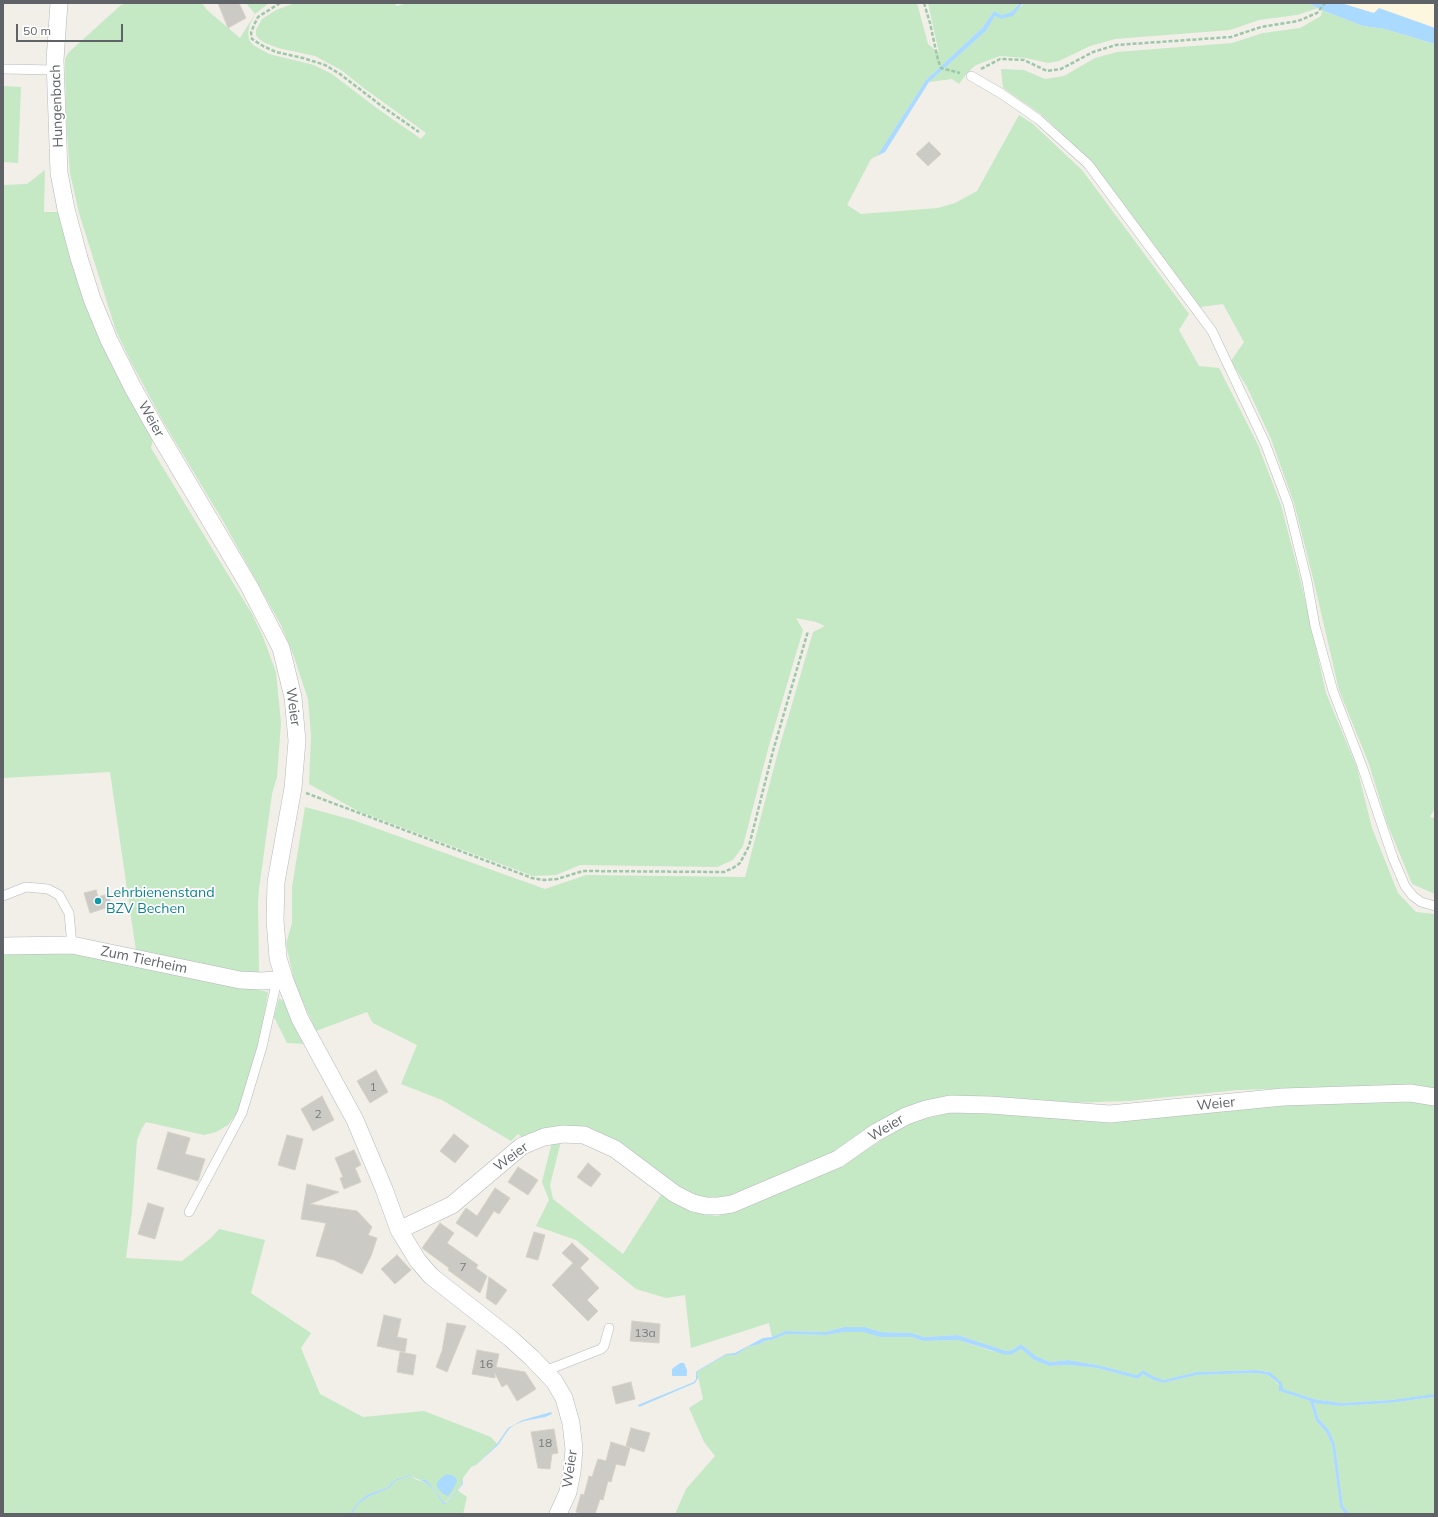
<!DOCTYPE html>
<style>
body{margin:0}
#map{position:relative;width:1438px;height:1517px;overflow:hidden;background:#f1efe8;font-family:Mulish,sans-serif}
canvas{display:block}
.frame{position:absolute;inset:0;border:4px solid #5f6368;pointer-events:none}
.scale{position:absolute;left:16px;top:24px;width:107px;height:18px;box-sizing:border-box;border:2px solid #5f6368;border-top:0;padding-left:5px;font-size:12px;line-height:14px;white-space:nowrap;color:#5f6368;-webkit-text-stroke:3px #fff;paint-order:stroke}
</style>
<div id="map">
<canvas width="1438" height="1517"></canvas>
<div class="frame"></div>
<div class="scale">50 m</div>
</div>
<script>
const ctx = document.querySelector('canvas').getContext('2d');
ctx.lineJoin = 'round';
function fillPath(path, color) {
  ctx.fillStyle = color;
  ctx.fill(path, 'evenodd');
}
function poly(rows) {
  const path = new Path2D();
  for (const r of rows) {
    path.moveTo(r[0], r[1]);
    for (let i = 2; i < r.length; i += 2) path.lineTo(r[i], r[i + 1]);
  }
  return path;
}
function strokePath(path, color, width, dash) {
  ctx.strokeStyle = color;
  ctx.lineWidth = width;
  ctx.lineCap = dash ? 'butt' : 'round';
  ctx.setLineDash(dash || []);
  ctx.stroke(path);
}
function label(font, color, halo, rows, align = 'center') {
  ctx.font = font + ' Mulish,sans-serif';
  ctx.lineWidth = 3.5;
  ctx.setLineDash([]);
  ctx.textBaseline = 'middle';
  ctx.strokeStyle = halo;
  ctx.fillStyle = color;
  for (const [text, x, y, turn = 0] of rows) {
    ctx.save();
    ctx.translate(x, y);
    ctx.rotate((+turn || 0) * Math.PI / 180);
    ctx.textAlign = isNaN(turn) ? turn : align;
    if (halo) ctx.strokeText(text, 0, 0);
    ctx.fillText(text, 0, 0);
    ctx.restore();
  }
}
fillPath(poly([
 [1341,3,1435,3,1435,28,1379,9,1374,14]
]), '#fef7e0');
fillPath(poly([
 [127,3,146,3,147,4,149,3,202,3,207,10,240,38,255,14,246,3,269,3,255,14,250,24,248,33,249,40,253,45,269,54,314,65,332,74,378,109,421,139,426,133,365,89,341,70,315,56,278,48,265,43,259,39,256,35,256,30,262,19,276,10,295,3,394,3,397,6,407,3,917,3,928,44,939,53,928,3,1020,3,1011,12,1002,15,994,11,982,28,926,80,877,156,871,159,847,205,861,214,938,208,955,203,977,191,1019,115,1033,124,1082,170,1189,314,1179,330,1199,366,1219,368,1258,445,1281,505,1301,582,1326,693,1357,768,1372,828,1398,893,1416,912,1435,914,1435,1088,1406,1085,1238,1090,1129,1101,1067,1103,948,1097,822,1161,732,1200,695,1199,618,1146,524,1139,518,1134,511,1141,442,1100,401,1084,417,1045,373,1023,367,1012,316,1031,301,998,294,980,286,944,292,923,292,887,305,807,353,820,545,889,586,875,745,877,778,752,813,632,825,626,816,622,796,618,803,630,768,749,743,846,733,860,717,867,580,865,556,875,533,876,358,811,309,784,311,736,308,699,293,654,281,625,223,521,164,423,131,362,116,331,79,213,70,173,66,117,65,59,69,52,121,5],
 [1023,3,1308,3,1318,8,1297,15,1259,20,1230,30,1115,39,1090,46,1059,61,1048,63,1026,58,1000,56,976,65,967,73,959,84,952,79,929,82,986,31,995,16,1002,19,1022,6],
 [1322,10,1363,26,1385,29,1435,44,1435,808,1430,817,1433,818,1435,815,1435,894,1412,884,1387,823,1369,764,1339,690,1313,578,1294,503,1271,439,1247,387,1231,361,1244,342,1223,304,1200,307,1091,161,1042,115,1003,88,1001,69,1024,70,1045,79,1064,76,1095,58,1117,52,1232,43,1263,33,1300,28,1321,16],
 [3,86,21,87,18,163,3,162],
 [45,170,44,212,60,212,153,439,151,448,252,614,263,637,276,672,281,723,277,777,272,794,259,889,258,902,259,972,235,973,136,951,110,772,3,778,3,185,27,184],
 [3,950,99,955,268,992,259,1049,243,1104,236,1115,228,1125,216,1132,204,1135,146,1122,142,1128,137,1140,132,1211,126,1258,182,1261,211,1238,219,1229,265,1240,251,1293,311,1333,301,1348,320,1394,363,1417,424,1411,491,1437,497,1444,476,1465,471,1467,463,1478,462,1484,445,1503,444,1503,435,1490,426,1480,417,1479,410,1475,394,1480,388,1487,367,1495,357,1503,350,1514,3,1514],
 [279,998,285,1002,306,1044,287,1043,274,1017],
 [1418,1100,1435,1106,1435,1394,1432,1395,1390,1400,1341,1403,1314,1399,1282,1389,1270,1372,1256,1370,1196,1372,1163,1380,1153,1376,1143,1370,1137,1375,1098,1365,1068,1360,1050,1362,1036,1356,1021,1344,1012,1350,1006,1351,958,1335,924,1337,912,1333,881,1332,865,1327,844,1327,825,1332,785,1331,772,1337,769,1323,691,1348,685,1295,666,1298,636,1289,576,1240,536,1226,549,1200,542,1182,552,1142,561,1141,550,1185,553,1199,623,1254,662,1193,692,1212,717,1216,742,1209,841,1165,911,1122,949,1113,1283,1102],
 [864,1331,880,1337,911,1337,923,1341,958,1340,991,1351,1013,1354,1021,1349,1034,1360,1049,1366,1068,1365,1097,1368,1138,1379,1143,1374,1151,1379,1163,1383,1197,1375,1256,1373,1268,1375,1279,1385,1279,1391,1310,1401,1316,1421,1326,1432,1332,1445,1340,1507,1345,1514,675,1514,686,1489,715,1456,704,1442,689,1408,703,1399,697,1372,726,1355,736,1355,748,1347,760,1344,764,1341,772,1340,786,1334,826,1335,845,1332],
 [1435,1397,1435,1514,1350,1514,1343,1506,1335,1444,1329,1430,1319,1419,1314,1402,1341,1406,1390,1403],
 [410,1476,417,1480,425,1482,434,1490,443,1504,446,1504,457,1490,467,1497,463,1514,352,1514,358,1504,368,1497,389,1488,395,1481]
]), '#c5e8c5');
fillPath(poly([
 [1020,3,1023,3,1013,16,1001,19,995,16,986,31,929,82,885,152,877,156,926,80,982,28,994,11,1002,15,1011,12],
 [1308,3,1341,3,1374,13,1379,8,1435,28,1435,44,1385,29,1363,26,1322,10],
 [844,1327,865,1327,881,1332,912,1333,924,1337,958,1335,1006,1351,1012,1350,1021,1344,1036,1356,1050,1362,1068,1360,1098,1365,1137,1375,1143,1370,1153,1376,1163,1380,1196,1372,1256,1370,1270,1372,1282,1383,1283,1389,1314,1399,1341,1403,1390,1400,1435,1394,1435,1397,1390,1403,1341,1406,1314,1403,1319,1419,1329,1430,1335,1444,1343,1506,1350,1514,1345,1514,1340,1507,1332,1445,1326,1432,1316,1421,1310,1401,1279,1391,1279,1384,1268,1375,1256,1373,1197,1375,1163,1383,1151,1379,1143,1374,1138,1379,1097,1368,1068,1365,1049,1366,1034,1360,1021,1349,1013,1354,1006,1355,958,1340,923,1341,911,1337,880,1337,864,1332,845,1332,826,1335,786,1334,772,1340,764,1341,760,1344,748,1347,736,1355,726,1355,697,1372,698,1378,695,1383,639,1407,638,1405,694,1382,696,1379,696,1372,697,1371,726,1354,735,1353,763,1338,772,1337,785,1331,825,1332],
 [680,1363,684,1363,687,1370,687,1376,672,1376,672,1369],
 [551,1412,552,1414,545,1417,524,1421,514,1425,509,1429,498,1445,476,1465,471,1467,463,1478,463,1484,446,1504,443,1504,434,1490,425,1482,410,1476,395,1481,389,1488,368,1497,358,1504,352,1514,350,1514,357,1503,367,1495,388,1487,394,1480,410,1475,417,1479,426,1480,435,1490,444,1503,446,1503,462,1484,463,1478,471,1467,476,1465,497,1444,508,1428,523,1420],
 [447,1474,454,1476,456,1478,457,1481,453,1489,448,1496,443,1494,437,1487,437,1483,440,1479]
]), '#aadaff');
const building = poly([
 [218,3,239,3,246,18,228,28,218,3],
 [929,142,941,154,928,166,916,154,929,142],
 [96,890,98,897,108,894,112,906,90,913,84,893,96,890],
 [376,1070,388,1092,370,1103,357,1081,376,1070],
 [322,1096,334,1120,313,1131,301,1109,322,1096],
 [168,1132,190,1138,185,1154,205,1159,198,1181,157,1169,168,1132],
 [454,1134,469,1146,455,1163,440,1151,454,1134],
 [287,1135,303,1139,295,1170,278,1165,287,1135],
 [354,1150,361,1165,355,1168,361,1182,344,1189,340,1178,343,1177,335,1158,354,1150],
 [588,1163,601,1174,591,1187,577,1177,588,1163],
 [518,1167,538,1180,528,1195,508,1182,518,1167],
 [307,1184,339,1192,310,1204,357,1211,372,1227,368,1235,377,1238,371,1256,362,1274,334,1260,316,1256,326,1223,301,1219,307,1184],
 [495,1188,510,1198,499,1214,494,1211,477,1237,456,1223,466,1208,477,1216,495,1188],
 [148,1203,164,1208,155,1239,138,1234,148,1203],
 [440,1223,454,1233,447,1243,478,1265,476,1268,487,1276,480,1293,448,1270,449,1268,422,1248,440,1223],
 [534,1232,545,1235,538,1260,526,1257,534,1232],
 [572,1243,589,1259,580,1268,599,1288,587,1300,598,1311,588,1321,552,1285,573,1263,562,1253,572,1243],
 [397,1255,411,1270,395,1284,381,1269,397,1255],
 [489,1277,507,1290,496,1305,486,1298,489,1277],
 [384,1315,401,1319,397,1337,407,1339,405,1352,377,1346,384,1315],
 [632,1321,660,1324,659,1343,630,1341,632,1321],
 [447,1323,466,1326,447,1372,436,1367,442,1351,447,1323],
 [477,1350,499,1354,496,1367,525,1372,536,1389,517,1401,507,1384,502,1387,495,1373,495,1378,472,1374,477,1350],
 [400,1352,416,1355,413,1375,397,1372,400,1352],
 [631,1382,635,1399,616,1404,612,1387,631,1382],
 [631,1428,650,1433,644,1452,626,1446,631,1428],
 [554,1429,558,1453,552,1454,550,1469,538,1468,531,1432,554,1429],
 [611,1442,630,1448,625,1466,616,1464,611,1482,608,1481,603,1500,600,1499,595,1514,582,1514,576,1512,581,1494,584,1495,589,1476,592,1477,598,1459,606,1461,611,1442]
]);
fillPath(building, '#cccac5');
strokePath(building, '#d6d1c6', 1);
const service = poly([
 [3,69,55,70],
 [971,76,1002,94,1038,119,1088,164,1212,331,1265,443,1288,504,1307,581,1315,626,1333,691,1362,766,1393,858,1405,886,1413,896,1421,902,1435,906],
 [3,896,26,887,48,889,59,895,69,913,72,945],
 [189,1212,242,1113,262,1047,277,980],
 [545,1371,601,1349,604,1346,609,1328]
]);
const minor = poly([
 [59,3,55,60,59,173,66,209,79,258,92,299,109,340,133,388,159,434,249,586,281,648,293,697,297,741,293,788,276,882,275,920,278,958,284,978,300,1019,355,1120,384,1189,399,1230,418,1261,431,1276,510,1338,532,1358,554,1381,564,1398,571,1423,574,1449,572,1472,568,1492,558,1514],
 [3,946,72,945,240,980,261,981,277,980,284,978],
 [399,1230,452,1205,522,1146,544,1137,563,1134,584,1135,615,1149,675,1194,693,1203,706,1206,719,1206,732,1204,838,1159,875,1133,906,1116,926,1109,950,1104,990,1105,1110,1114,1283,1097,1410,1093,1435,1097]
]);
strokePath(service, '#b5b8bc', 10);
strokePath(minor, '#b5b8bc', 18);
strokePath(poly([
 [280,3,258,17,254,25,251,33,252,39,263,46,276,52,303,58,325,65,340,74,383,107,419,132],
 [924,3,930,23,938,60,941,68,960,73],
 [981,69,1000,59,1024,60,1047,71,1061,69,1093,52,1116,45,1231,37,1261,27,1298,21,1317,13,1325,3],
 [306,793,532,878,544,880,557,879,583,871,724,872,733,868,740,863,749,846,773,751,808,631]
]), '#9cc7a9', 2.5, [4, 2]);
strokePath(service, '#fff', 9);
strokePath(minor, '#fff', 17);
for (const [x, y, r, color] of [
 [98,901,4,"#0f9aa8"]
]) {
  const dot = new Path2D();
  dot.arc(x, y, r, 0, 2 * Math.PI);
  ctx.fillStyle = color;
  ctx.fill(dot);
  strokePath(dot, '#fff', 1.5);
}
label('12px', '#7a7d7f', null, [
 ["1",373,1087],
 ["2",318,1114],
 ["7",463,1267],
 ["13a",645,1333],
 ["16",486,1364],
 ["18",545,1443]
]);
label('14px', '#5f6368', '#fff', [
 ["Hungenbach",57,106,-92],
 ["Weier",151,419,61],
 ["Weier",293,707,82],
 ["Zum Tierheim",144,960,12],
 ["Weier",1216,1104,-6],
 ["Weier",886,1128,-31],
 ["Weier",511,1157,-36],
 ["Weier",570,1469,-82]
]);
label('14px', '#0d838f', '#fff', [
 ["Lehrbienenstand",106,893],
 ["BZV Bechen",106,909]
], 'left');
</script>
